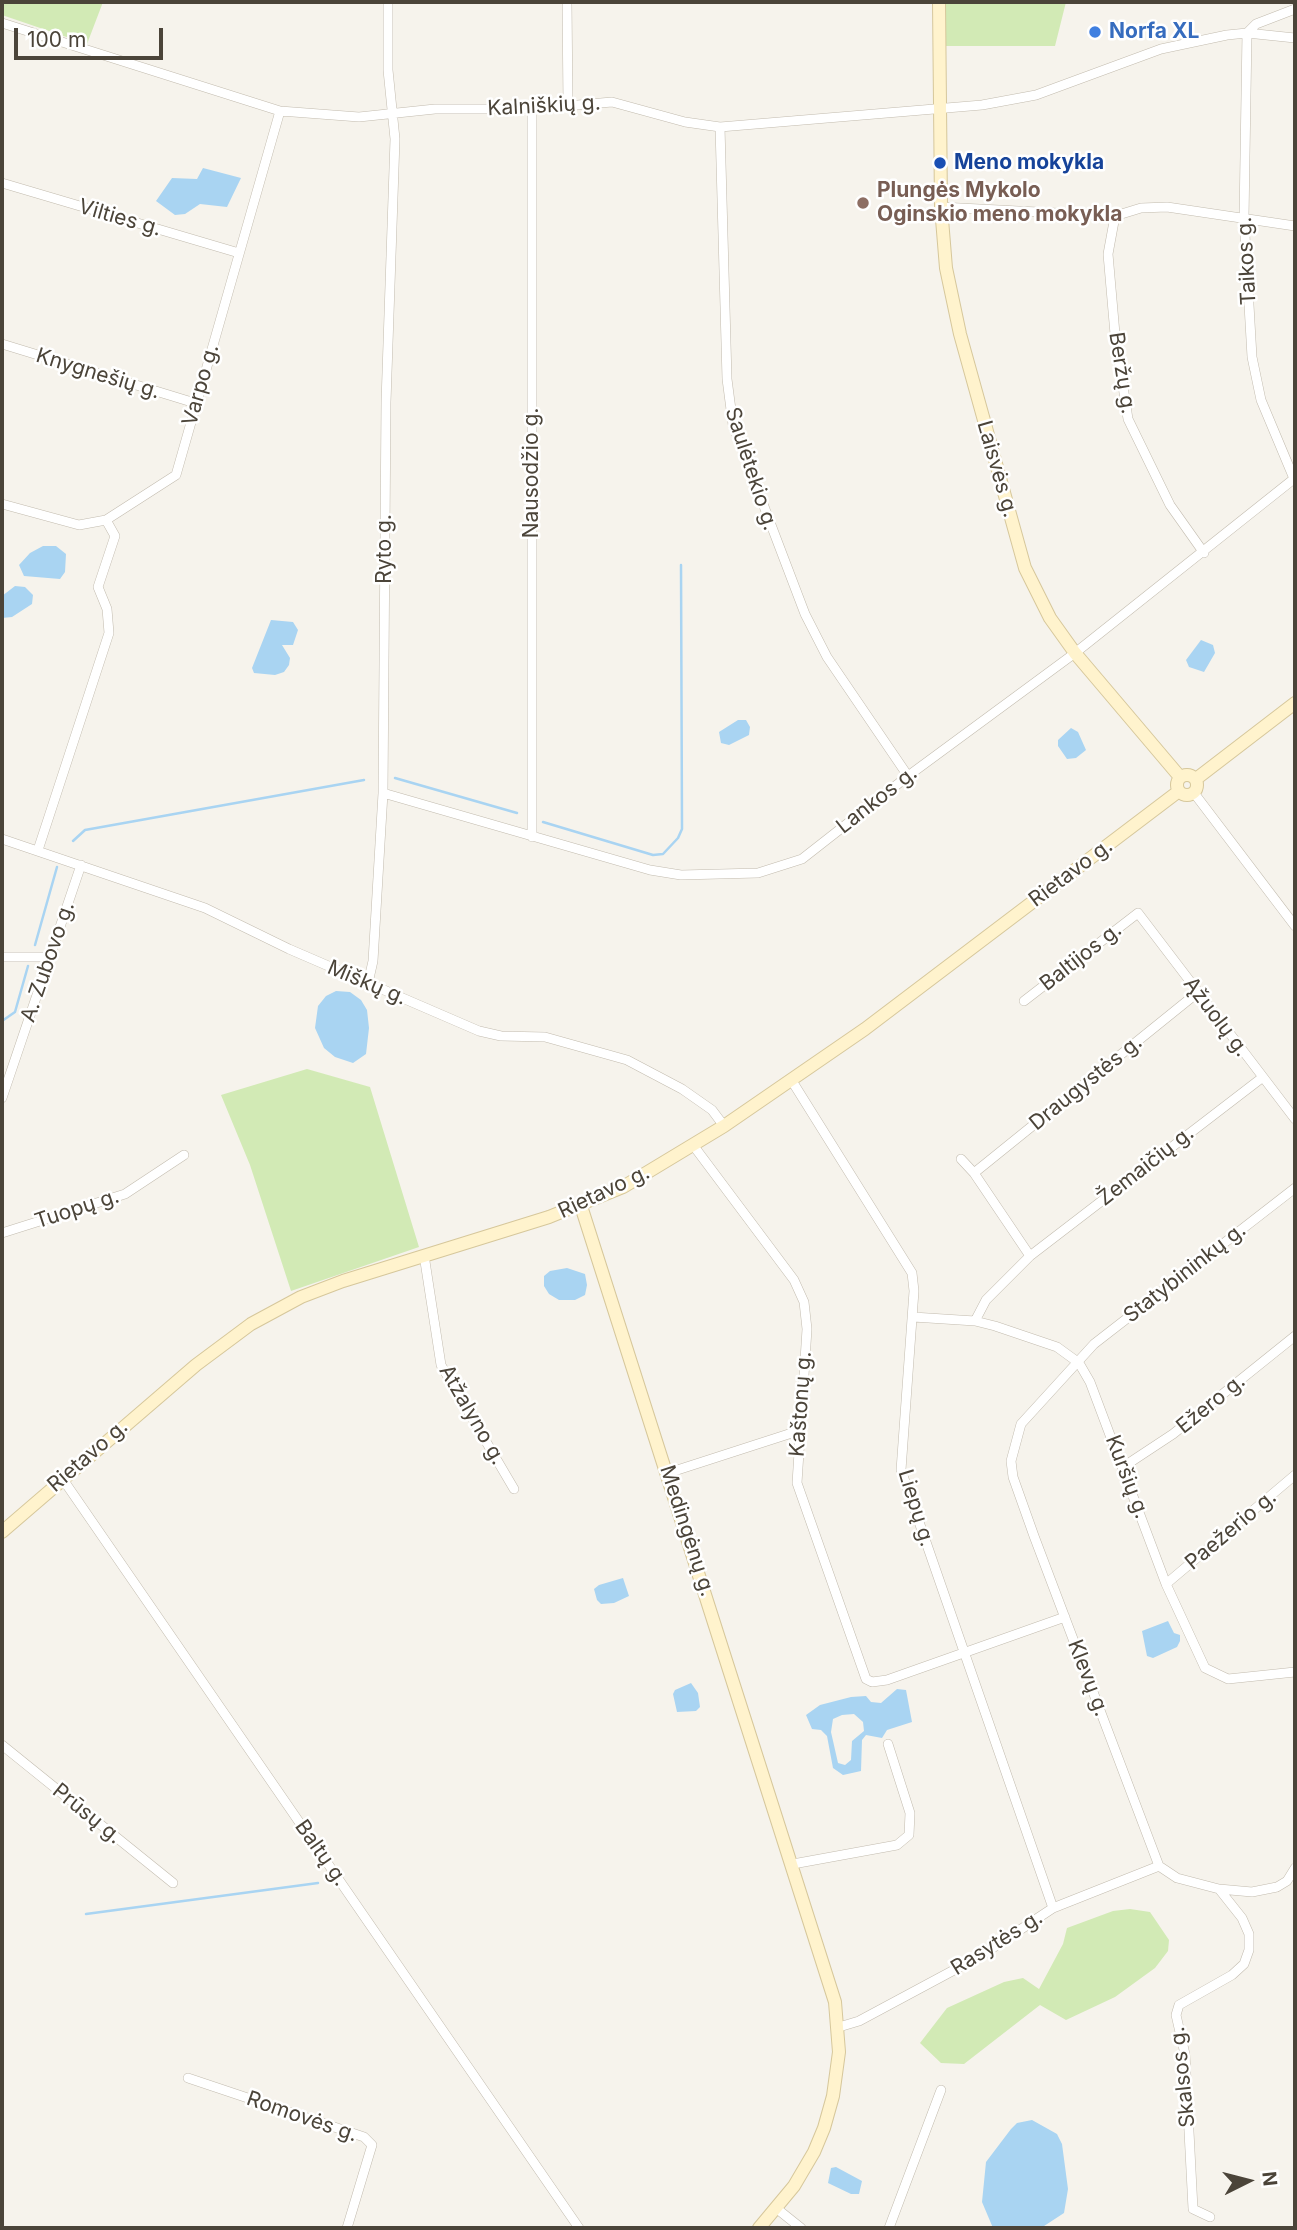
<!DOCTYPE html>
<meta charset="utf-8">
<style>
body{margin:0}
#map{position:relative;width:1297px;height:2230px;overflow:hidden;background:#f6f3ec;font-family:Inter,sans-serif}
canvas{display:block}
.frame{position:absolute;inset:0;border:4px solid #4b4439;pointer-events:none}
.north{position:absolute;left:1213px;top:2146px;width:70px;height:70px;-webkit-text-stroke:5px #fff;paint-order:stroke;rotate:84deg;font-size:19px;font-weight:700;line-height:28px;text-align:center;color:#4b4439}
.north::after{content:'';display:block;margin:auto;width:24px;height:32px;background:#4b4439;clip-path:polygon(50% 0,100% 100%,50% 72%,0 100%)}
.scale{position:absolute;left:14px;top:28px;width:149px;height:32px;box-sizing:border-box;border:4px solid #4b4439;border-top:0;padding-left:9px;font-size:21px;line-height:24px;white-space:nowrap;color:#4b4439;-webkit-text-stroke:5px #fff;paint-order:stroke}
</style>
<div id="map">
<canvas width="1297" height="2230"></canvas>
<div class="frame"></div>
<div class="north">N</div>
<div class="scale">100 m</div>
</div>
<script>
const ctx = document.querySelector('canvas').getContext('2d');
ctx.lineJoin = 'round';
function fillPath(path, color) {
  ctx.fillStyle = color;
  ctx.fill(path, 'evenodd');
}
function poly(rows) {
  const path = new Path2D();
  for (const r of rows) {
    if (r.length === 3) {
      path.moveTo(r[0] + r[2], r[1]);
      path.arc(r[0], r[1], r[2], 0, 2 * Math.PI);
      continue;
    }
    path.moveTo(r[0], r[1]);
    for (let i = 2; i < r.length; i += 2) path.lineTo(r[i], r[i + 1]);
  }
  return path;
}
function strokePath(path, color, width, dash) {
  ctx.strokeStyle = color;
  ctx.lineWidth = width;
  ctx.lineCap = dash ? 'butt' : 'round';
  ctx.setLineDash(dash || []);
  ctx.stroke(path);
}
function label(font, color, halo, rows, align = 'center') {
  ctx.font = font + ' Inter,sans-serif';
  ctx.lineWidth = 5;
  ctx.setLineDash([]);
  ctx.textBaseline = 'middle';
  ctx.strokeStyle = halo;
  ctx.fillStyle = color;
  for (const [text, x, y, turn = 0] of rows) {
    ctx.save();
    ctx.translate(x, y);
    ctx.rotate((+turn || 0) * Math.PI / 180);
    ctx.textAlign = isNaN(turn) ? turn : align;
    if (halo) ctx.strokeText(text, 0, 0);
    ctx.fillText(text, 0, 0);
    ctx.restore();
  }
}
fillPath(poly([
 [2,2,103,2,87,44,2,15],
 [946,2,1066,2,1055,46,946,46],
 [307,1069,370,1087,419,1247,291,1291,250,1165,221,1095],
 [1130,1909,1150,1912,1169,1940,1168,1951,1155,1968,1115,1997,1066,2020,1040,2005,964,2064,941,2063,920,2043,947,2008,1004,1982,1023,1978,1039,1989,1063,1944,1067,1928,1113,1911]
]), '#d2eab5');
fillPath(poly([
 [203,168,241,178,227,207,200,204,185,214,175,215,156,201,172,178,197,179],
 [43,546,56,546,66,554,65,572,60,579,24,576,19,565,30,553],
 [15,586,25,587,33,595,32,604,12,617,2,618,2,596],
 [271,620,293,622,298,630,293,645,282,645,290,658,289,665,284,672,275,675,254,673,252,668],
 [1201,640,1213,645,1215,653,1204,672,1189,667,1186,660],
 [738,720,746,720,750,727,749,735,729,745,721,743,719,732],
 [1071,728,1078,732,1086,750,1076,758,1067,759,1058,746,1058,740],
 [336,991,350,992,361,1000,367,1010,369,1028,366,1054,353,1063,335,1057,324,1048,315,1028,318,1006,326,996],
 [567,1268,585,1274,587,1285,585,1295,575,1300,559,1300,549,1294,544,1286,544,1276,550,1271],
 [623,1578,629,1596,614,1603,601,1604,597,1600,594,1589,599,1585],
 [1168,1621,1174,1633,1180,1635,1180,1641,1177,1647,1153,1658,1147,1656,1142,1631],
 [691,1683,698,1693,700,1707,696,1711,677,1712,673,1694,675,1690],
 [897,1689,906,1690,912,1722,887,1730,882,1738,866,1735,862,1740,861,1771,843,1775,833,1768,827,1736,821,1730,812,1729,806,1715,820,1705,851,1697,866,1696,871,1702,881,1703],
 [854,1714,863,1722,864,1731,852,1741,851,1760,845,1765,838,1763,831,1732,833,1719,842,1715],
 [1032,2120,1057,2134,1062,2144,1068,2189,1064,2213,1041,2228,993,2228,982,2202,986,2162,1011,2129,1017,2123],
 [836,2167,862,2181,859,2194,851,2194,828,2183,831,2168]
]), '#a9d4f2');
strokePath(poly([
 [395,778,517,813],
 [543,822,653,855,663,854,678,838,682,829,681,565],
 [73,841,85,830,364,780],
 [35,945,57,867],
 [2,1021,15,1012,28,966],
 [86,1914,318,1883]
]), '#a9d4f2', 2.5);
const street = poly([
 [567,2,568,105],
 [2,23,280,111,359,117,435,109,532,109,612,102,685,122,720,127,982,105,1036,95,1161,49,1227,35,1247,33,1295,38],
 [1247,33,1244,218,1252,357,1261,400,1295,481],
 [1247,33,1256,24,1295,9],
 [532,109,532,837],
 [720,127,727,379,733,425,805,614,827,657,908,776],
 [2,183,239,253],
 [941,207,1115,216,1141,208,1167,207,1295,226],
 [1115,216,1108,254,1115,334,1128,419,1170,505,1204,553],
 [2,344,195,403],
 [2,504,79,525,106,520,176,475,280,111],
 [383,793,650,870,681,875,758,873,802,859,908,776,1075,653,1295,478],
 [1194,793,1295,926],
 [2,839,205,908,289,949,479,1031,501,1036,545,1037,627,1060,682,1089,712,1110,724,1126],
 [38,850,109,633,107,609,98,587,115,536,106,520],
 [2,957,50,957],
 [368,983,373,961,383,793,386,402,395,139,388,70,388,2],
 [1024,1001,1138,913,1295,1119],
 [792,1081,912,1273,914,1291,901,1470,1053,1908],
 [2,1098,81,865],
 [693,1145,794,1280,804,1302,807,1329,797,1483,866,1679,872,1682,887,1680,1065,1617],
 [961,1159,974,1173,1030,1256,986,1300,975,1321],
 [974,1173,1197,993],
 [1295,1188,1094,1344,1021,1424,1011,1461,1013,1477,1034,1536,1159,1866,1177,1878,1219,1889,1252,1892,1277,1887,1287,1881,1295,1868],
 [2,1233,125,1194,184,1155],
 [424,1255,441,1365,514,1489],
 [1030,1256,1263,1077],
 [913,1317,975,1321,995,1326,1057,1347,1079,1363,1090,1382,1166,1584,1205,1668,1228,1679,1295,1672],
 [1123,1467,1173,1434,1295,1336],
 [668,1473,798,1431],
 [62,1478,579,2228],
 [1166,1584,1295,1475],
 [2,1745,173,1883],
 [793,1864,897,1845,909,1835,910,1813,888,1744],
 [839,2027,859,2021,982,1955,1053,1908,1159,1866],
 [188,2078,364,2137,372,2145,347,2228],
 [776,2208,801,2228],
 [1210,2217,1193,2209,1185,2054,1176,2015,1179,2005,1232,1975,1244,1964,1249,1950,1249,1934,1242,1918,1219,1889],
 [889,2228,941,2090]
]);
const secondary = poly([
 [939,2,941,207,946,268,960,334,1025,568,1050,618,1075,653,1180,777],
 [1187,785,10],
 [1196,779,1295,703],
 [581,1206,835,2002,839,2052,833,2096,824,2128,814,2152,794,2186,759,2228],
 [2,1532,196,1365,251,1324,301,1297,343,1281,549,1217,623,1187,724,1126,865,1029,1179,791]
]);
strokePath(street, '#c2bbae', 10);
strokePath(secondary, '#d6c79b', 14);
strokePath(street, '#fff', 9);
strokePath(secondary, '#fff3cd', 12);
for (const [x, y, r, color] of [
 [1095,32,7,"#3f7fe0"],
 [940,163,7,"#1a4fb4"],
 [863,203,7,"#8d6e63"]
]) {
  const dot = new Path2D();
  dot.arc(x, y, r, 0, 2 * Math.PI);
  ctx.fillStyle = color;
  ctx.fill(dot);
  strokePath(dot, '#fff', 2.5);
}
label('bold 21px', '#366cbe', '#fff', [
 ["Norfa XL",1109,32]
], 'left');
label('21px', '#4b4439', '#fff', [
 ["Kalniškių g.",544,106,-3],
 ["Vilties g.",120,218,16],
 ["Taikos g.",1247,261,-93],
 ["Beržų g.",1122,373,81],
 ["Knygnešių g.",98,374,17],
 ["Varpo g.",201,385,-74],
 ["Saulėtekio g.",751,469,72],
 ["Laisvės g.",997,469,74],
 ["Nausodžio g.",532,473,-90],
 ["Ryto g.",385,549,-90],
 ["Lankos g.",877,800,-38],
 ["Rietavo g.",1071,873,-37],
 ["Baltijos g.",1081,957,-38],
 ["A. Zubovo g.",48,962,-71],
 ["Miškų g.",367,983,23],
 ["Ąžuolų g.",1216,1017,53],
 ["Draugystės g.",1086,1083,-39],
 ["Žemaičių g.",1146,1166,-38],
 ["Rietavo g.",604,1192,-25],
 ["Tuopų g.",77,1209,-18],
 ["Statybininkų g.",1185,1273,-38],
 ["Kaštonų g.",801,1404,-86],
 ["Ežero g.",1211,1404,-39],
 ["Atžalyno g.",472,1415,60],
 ["Rietavo g.",88,1456,-41],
 ["Kuršių g.",1127,1477,69],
 ["Liepų g.",916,1508,73],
 ["Paežerio g.",1231,1530,-40],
 ["Medingėnų g.",687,1531,72],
 ["Klevų g.",1088,1678,69],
 ["Prūsų g.",87,1814,39],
 ["Baltų g.",321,1853,55],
 ["Rasytės g.",997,1943,-32],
 ["Skalsos g.",1183,2077,-96],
 ["Romovės g.",302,2117,19]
]);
label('bold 21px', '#164399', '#fff', [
 ["Meno mokykla",954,163]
], 'left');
label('bold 21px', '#785e54', '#fff', [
 ["Plungės Mykolo",877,191],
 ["Oginskio meno mokykla",877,215]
], 'left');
</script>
